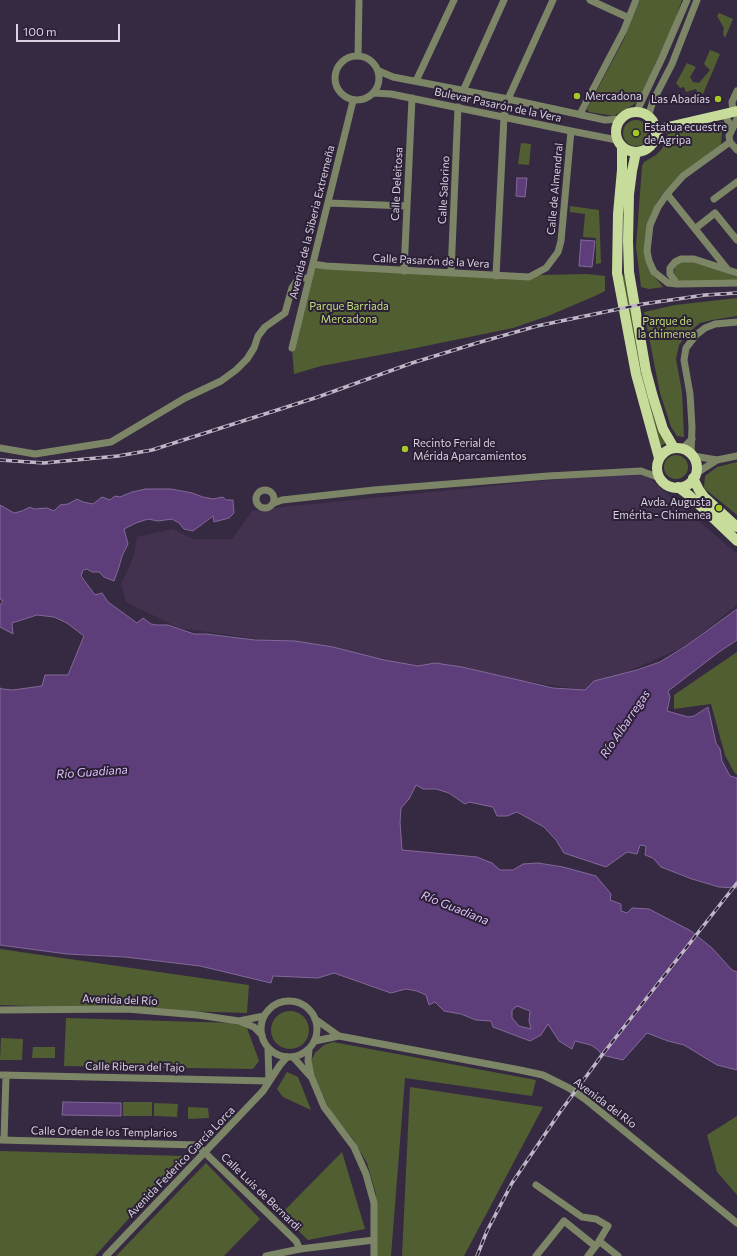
<!DOCTYPE html>
<meta charset="utf-8">
<style>
body{margin:0}
#map{position:relative;width:737px;height:1256px;overflow:hidden;background:#362a42;font-family:Commissioner,sans-serif}
canvas{display:block}
.scale{position:absolute;left:16px;top:24px;width:104px;height:18px;box-sizing:border-box;border:2px solid #d8d1e0;border-top:0;padding-left:5px;font-size:12px;line-height:14px;white-space:nowrap;color:#d8d1e0;-webkit-text-stroke:3px #2c2037;paint-order:stroke}
</style>
<div id="map">
<canvas width="737" height="1256"></canvas>
<div class="scale">100 m</div>
</div>
<script>
const ctx = document.querySelector('canvas').getContext('2d');
ctx.lineJoin = 'round';
function fillPath(path, color) {
  ctx.fillStyle = color;
  ctx.fill(path, 'evenodd');
}
function poly(rows) {
  const path = new Path2D();
  for (const r of rows) {
    if (r.length === 3) {
      path.moveTo(r[0] + r[2], r[1]);
      path.arc(r[0], r[1], r[2], 0, 2 * Math.PI);
      continue;
    }
    path.moveTo(r[0], r[1]);
    for (let i = 2; i < r.length; i += 2) path.lineTo(r[i], r[i + 1]);
  }
  return path;
}
function strokePath(path, color, width, dash) {
  ctx.strokeStyle = color;
  ctx.lineWidth = width;
  ctx.lineCap = dash ? 'butt' : 'round';
  ctx.setLineDash(dash || []);
  ctx.stroke(path);
}
function label(font, color, halo, rows, align = 'center') {
  ctx.font = font + ' Commissioner,sans-serif';
  ctx.lineWidth = 4;
  ctx.setLineDash([]);
  ctx.textBaseline = 'middle';
  ctx.strokeStyle = halo;
  ctx.fillStyle = color;
  for (const [text, x, y, turn = 0] of rows) {
    ctx.save();
    ctx.translate(x, y);
    ctx.rotate((+turn || 0) * Math.PI / 180);
    ctx.textAlign = isNaN(turn) ? turn : align;
    if (halo) ctx.strokeText(text, 0, 0);
    ctx.fillText(text, 0, 0);
    ctx.restore();
  }
}
fillPath(poly([
 [641,471,737,554,737,605,686,646,585,690,418,666,272,641,179,628,126,602,121,584,134,556,137,537,173,529,193,539,232,539,253,510]
]), '#423250');
fillPath(poly([
 [640,0,682,0,673,26,638,102,614,116,589,112,587,109,624,39],
 [719,13,733,19,725,38,723,34,724,28,717,16],
 [710,50,720,54,703,94,697,92,696,89,686,92,684,87,680,88,676,83,687,63,696,67,690,77,693,82,699,83,710,70,704,64],
 [636,133,13],
 [723,122,721,144,678,177,663,193,656,203,647,225,653,275,663,287,649,289,641,287,636,247,642,166,644,162,656,155,662,149,668,134],
 [521,143,531,144,529,165,518,164],
 [570,206,599,210,601,263,596,264,596,238,583,237,585,214,570,212],
 [683,261,694,261,737,277,737,280,682,282,676,279,674,273,675,265],
 [313,264,496,276,587,274,605,276,605,291,595,296,548,316,513,328,401,351,321,366,294,374,292,348],
 [626,275,666,443,661,446,639,371,622,276],
 [737,298,737,316,712,320,700,323,688,333,679,345,676,359,682,392,684,437,677,436,671,427,660,393,644,312,675,305],
 [676,467,12],
 [737,462,737,515,704,488,705,476,717,467],
 [737,652,737,775,734,772,725,755,711,704,674,709,674,695],
 [0,949,249,985,247,1013,0,1005],
 [290,1030,19],
 [66,1018,234,1023,234,1024,243,1025,247,1028,259,1061,253,1069,64,1066],
 [1,1038,23,1039,22,1060,0,1060],
 [333,1042,536,1080,532,1096,405,1078,391,1256,373,1256,376,1194,367,1163,353,1139,330,1111,312,1071,311,1061,315,1053,324,1045],
 [33,1047,55,1047,55,1058,32,1058],
 [287,1072,298,1077,311,1110,283,1097,277,1089],
 [410,1087,543,1107,464,1256,402,1256],
 [123,1102,152,1102,152,1116,123,1116],
 [154,1103,178,1104,177,1117,154,1116],
 [188,1107,208,1108,209,1118,188,1119],
 [737,1116,737,1195,717,1172,707,1135],
 [0,1151,185,1156,95,1256,0,1256],
 [342,1152,365,1229,308,1240,281,1214],
 [206,1163,260,1219,224,1256,116,1256]
]), '#515e31');
const water = poly([
 [517,178,527,178,525,197,516,196,517,178],
 [581,240,595,241,592,267,579,266,581,240],
 [146,489,171,489,192,493,203,497,213,499,223,497,226,500,233,500,234,513,229,518,214,522,213,516,193,531,184,529,179,523,172,519,158,521,148,519,136,523,124,529,128,544,122,556,119,567,114,581,104,577,99,572,92,572,87,569,83,570,81,576,95,595,102,593,108,602,137,623,143,618,151,624,156,625,168,625,194,634,206,634,255,640,295,641,333,647,384,660,418,666,435,663,462,667,553,688,585,690,594,681,637,670,660,662,686,646,737,609,737,640,719,652,668,691,670,697,667,711,688,717,694,716,708,707,716,743,720,749,722,761,730,776,737,778,737,888,719,887,692,879,661,867,653,858,645,855,646,846,640,845,637,854,627,852,606,867,564,853,556,840,544,827,517,812,507,816,497,816,493,807,469,802,465,804,449,793,436,789,423,789,416,785,409,799,401,808,400,822,402,850,477,857,492,863,500,870,513,870,523,864,538,863,563,867,596,876,611,894,610,900,621,904,621,911,627,913,632,908,649,909,691,931,712,948,732,970,737,972,737,1070,717,1065,684,1045,668,1041,647,1033,623,1060,602,1055,597,1049,591,1045,575,1041,572,1049,559,1041,548,1024,541,1035,530,1041,493,1027,491,1021,476,1020,461,1014,444,1011,435,1002,429,1005,426,995,417,991,406,989,391,993,334,973,318,978,273,976,271,983,200,966,125,957,67,954,0,945,0,688,3,689,13,690,42,686,45,675,68,675,84,636,67,623,54,617,37,615,12,623,13,634,0,627,0,605,3,601,0,599,0,505,14,513,22,511,30,507,34,509,47,508,54,511,60,505,68,504,77,499,83,502,93,504,102,497,110,500,115,496,120,497,132,492,146,489],
 [517,1006,530,1011,529,1021,531,1029,519,1026,512,1018,512,1010,517,1006],
 [63,1102,121,1103,121,1116,62,1115,63,1102]
]);
fillPath(water, '#5e3d7b');
strokePath(water, '#836999', 1);
strokePath(poly([
 [590,0,629,18],
 [357,78,22],
 [358,56,359,0],
 [379,71,393,77,508,99,605,120,621,119],
 [416,81,454,0],
 [463,91,504,0],
 [374,93,391,94,571,131,617,140],
 [733,112,732,102,737,91],
 [636,113,662,58,687,0],
 [580,114,624,30,636,0],
 [724,114,732,128],
 [648,117,653,101,672,64,697,0],
 [737,119,729,136,730,142,737,150],
 [730,142,683,176,667,194,658,207,650,225,647,251,649,261,654,272,668,283,677,284,737,283],
 [667,194,728,270],
 [714,199,737,182],
 [328,203,407,206],
 [696,228,715,213,737,240],
 [313,264,326,266,529,277,546,268,558,252,561,241,571,131],
 [404,271,412,98],
 [451,273,458,107],
 [496,276,504,117,508,99,553,0],
 [677,284,670,274,670,268,675,262,681,259,694,259,737,273],
 [292,348,353,101],
 [0,448,35,454,111,442,185,398,221,381,236,370,247,359,254,348,258,336,265,327,285,313,292,288,296,282,299,278,309,278],
 [682,449,692,439],
 [691,454,692,427,690,394,684,360,686,348,696,335,705,328,715,324,737,322],
 [693,456,717,460,737,456],
 [695,474,717,460],
 [265,499,9],
 [274,503,282,500,374,490,548,476,641,471,660,478],
 [289,1029,28],
 [0,1010,127,1009,198,1015,239,1021,254,1027,262,1035],
 [315,1019,339,1036],
 [239,1021,264,1016],
 [315,1041,339,1036,520,1070,543,1075,569,1088,585,1099,737,1223],
 [268,1048,269,1081],
 [309,1049,308,1061,311,1076,324,1107,354,1147,366,1174,374,1203,374,1256],
 [293,1057,310,1076],
 [0,1075,269,1081],
 [0,1140,197,1145,296,1241,300,1249],
 [4,1140,6,1075],
 [536,1185,582,1217,596,1219,608,1226,599,1241,618,1256],
 [106,1256,263,1091,280,1065,287,1057],
 [266,1256,300,1249,374,1240],
 [536,1256,564,1221,595,1246],
 [588,1256,598,1243]
]), '#7c8666', 7);
strokePath(poly([
 [636,132,20],
 [655,130,737,111],
 [622,147,622,170,618,214,617,273,636,374,659,458],
 [636,152,632,171,629,194,628,241,629,272,646,371,653,397,663,429,674,448],
 [677,468,20],
 [693,478,699,490,704,497,737,527],
 [678,487,690,496,737,541]
]), '#c7dc9a', 10);
const rail = poly([
 [0,460,44,463,65,461,118,456,152,450,318,397,412,363,477,343,537,326,643,304,705,295,737,293],
 [477,1256,487,1231,512,1183,560,1112,602,1055,737,883]
]);
strokePath(rail, '#bfb7c7', 3.5);
strokePath(rail, '#2c2037', 2, [6]);
for (const [x, y, r, color] of [
 [577,96,4,"#a4c825"],
 [718,99,4,"#a4c825"],
 [636,133,4,"#a4c825"],
 [405,449,4,"#a4c825"],
 [719,508,4,"#a4c825"]
]) {
  const dot = new Path2D();
  dot.arc(x, y, r, 0, 2 * Math.PI);
  ctx.fillStyle = color;
  ctx.fill(dot);
  strokePath(dot, '#2c2037', 1.5);
}
label('11px', '#d8d1e0', '#2c2037', [
 ["Mercadona",585,96],
 ["Las Abadías",710,99,"right"],
 ["Estatua ecuestre",644,127],
 ["de Agripa",644,140],
 ["Recinto Ferial de",413,443],
 ["Mérida Aparcamientos",413,456],
 ["Avda. Augusta",711,502,"right"],
 ["Emérita - Chimenea",711,515,"right"]
], 'left');
label('11px', '#d8d1e0', '#2c2037', [
 ["Bulevar Pasarón de la Vera",498,105,12],
 ["Calle Deleitosa",397,184,-87],
 ["Calle de Almendral",555,189,-85],
 ["Calle Salorino",444,190,-87],
 ["Avenida de la Siberia Extremeña",312,222,-76],
 ["Calle Pasarón de la Vera",431,261,3],
 ["Avenida del Río",120,1000,2],
 ["Calle Ribera del Tajo",135,1067,1],
 ["Avenida del Río",605,1103,37],
 ["Calle Orden de los Templarios",104,1132,1],
 ["Avenida Federico García Lorca",181,1162,-46],
 ["Calle Luis de Bernardi",261,1192,44]
]);
label('11px', '#c1de77', '#2c2037', [
 ["Parque Barriada",349,306],
 ["Mercadona",349,319],
 ["Parque de",667,321],
 ["la chimenea",667,334]
]);
label('italic 12px', '#dec2fa', '#2c2037', [
 ["Río Albarregas",625,724,-56],
 ["Río Guadiana",92,772,-4],
 ["Río Guadiana",455,908,22]
]);
</script>
